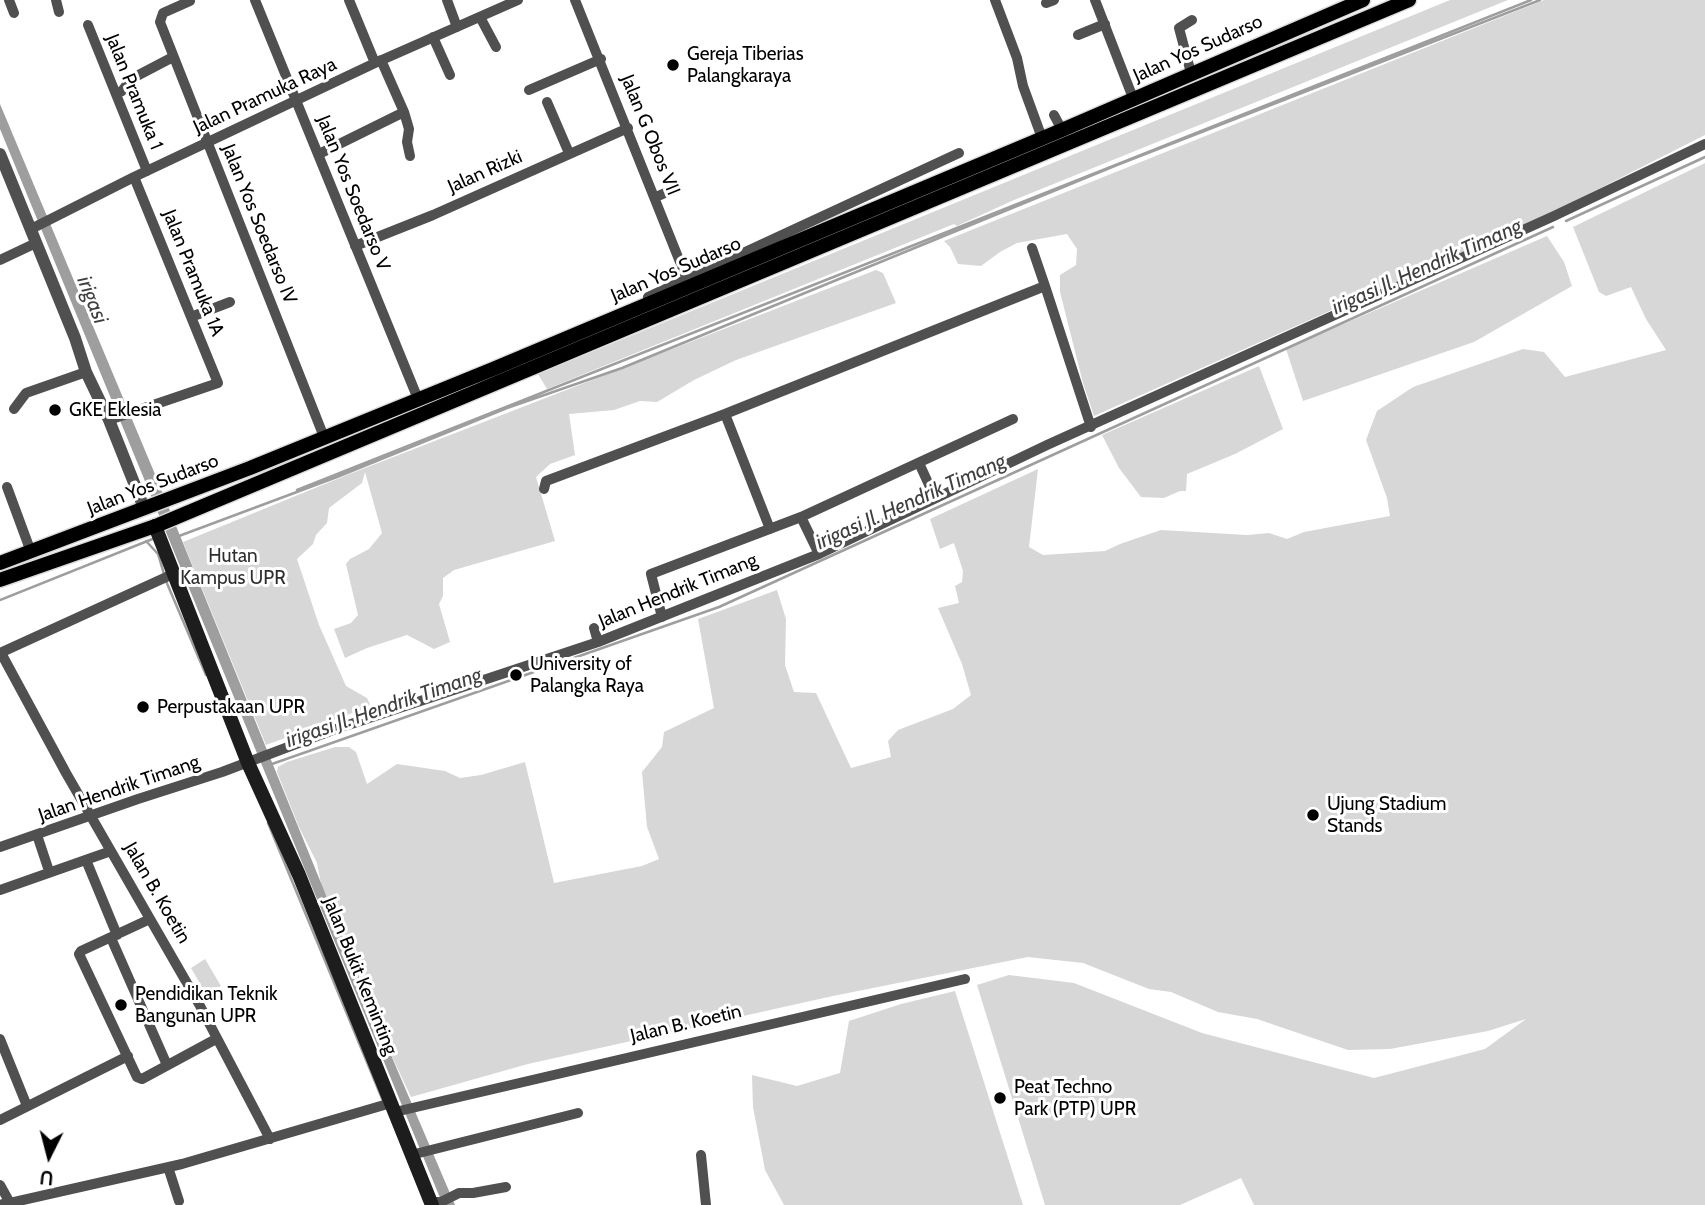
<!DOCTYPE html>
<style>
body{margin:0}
#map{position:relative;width:1705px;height:1205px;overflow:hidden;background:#fff;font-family:Cabin,sans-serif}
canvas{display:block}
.north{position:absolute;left:14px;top:1121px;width:70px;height:70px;-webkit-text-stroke:5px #fff;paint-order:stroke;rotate:186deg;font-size:19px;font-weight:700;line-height:28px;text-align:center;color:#000}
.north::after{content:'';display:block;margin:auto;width:24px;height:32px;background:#000;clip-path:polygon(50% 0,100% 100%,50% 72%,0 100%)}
</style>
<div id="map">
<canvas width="1705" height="1205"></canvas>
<div class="north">U</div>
</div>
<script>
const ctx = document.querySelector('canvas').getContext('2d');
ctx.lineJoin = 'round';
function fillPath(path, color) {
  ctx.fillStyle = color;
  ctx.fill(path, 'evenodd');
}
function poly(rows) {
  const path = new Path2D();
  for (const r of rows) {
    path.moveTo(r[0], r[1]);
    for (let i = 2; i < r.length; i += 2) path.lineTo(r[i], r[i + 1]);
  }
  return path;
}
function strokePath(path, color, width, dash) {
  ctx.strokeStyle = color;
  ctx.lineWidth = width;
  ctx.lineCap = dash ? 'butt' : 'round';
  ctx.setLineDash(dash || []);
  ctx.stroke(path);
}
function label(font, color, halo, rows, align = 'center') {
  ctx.font = font + ' Cabin,sans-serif';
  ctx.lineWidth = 6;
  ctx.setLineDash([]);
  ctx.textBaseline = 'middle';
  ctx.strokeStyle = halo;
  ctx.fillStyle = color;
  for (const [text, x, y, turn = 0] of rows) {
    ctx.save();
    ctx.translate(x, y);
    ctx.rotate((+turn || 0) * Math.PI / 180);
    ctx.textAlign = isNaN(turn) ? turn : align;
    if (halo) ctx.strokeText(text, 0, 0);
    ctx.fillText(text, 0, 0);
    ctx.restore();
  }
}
fillPath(poly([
 [1450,0,1508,0,1014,200,957,226,954,224,547,389,538,374],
 [1544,0,1705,0,1705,135,1561,208,1094,416,1083,383,1060,292,1060,275,1076,265,1077,249,1067,234,1017,243,1000,252,981,266,958,264,950,247,944,241],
 [1705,163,1705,1205,1254,1205,1241,1178,1180,1205,1045,1205,977,985,1009,975,1074,983,1202,1033,1374,1078,1485,1049,1526,1019,1488,1031,1390,1049,1348,1050,1257,1019,1218,1012,1171,992,1149,989,1083,963,1028,957,833,996,528,1064,411,1097,388,1048,356,964,351,946,338,923,334,908,322,889,317,863,299,827,277,772,278,767,287,762,335,747,349,747,356,752,367,784,397,764,445,771,460,778,481,775,525,762,554,883,642,866,659,859,647,827,642,772,662,747,664,732,714,708,698,619,777,590,786,619,785,665,794,692,816,693,851,768,891,757,888,741,898,730,953,709,971,695,962,664,938,608,959,603,955,586,962,582,963,571,954,543,940,549,930,519,1038,469,1029,547,1043,555,1105,551,1120,544,1161,530,1247,535,1269,533,1287,539,1304,532,1390,516,1387,498,1366,440,1377,411,1413,387,1523,349,1544,352,1565,377,1666,350,1646,319,1631,287,1606,296,1599,292,1573,227],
 [1547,236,1564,262,1572,286,1474,342,1303,401,1286,349],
 [876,270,883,273,896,303,736,360,694,380,657,402,640,401,614,410,569,414,575,455,550,464,536,477,555,541,454,570,443,578,443,596,439,604,450,642,434,649,407,635,367,648,345,658,334,629,351,623,358,615,346,564,350,559,369,549,382,533,365,472,362,483,329,508,327,523,316,535,313,544,297,559,319,625,346,686,367,698,370,704,366,708,266,745,183,542,347,475],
 [1259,366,1283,429,1235,454,1187,474,1186,491,1180,491,1164,498,1141,497,1119,468,1102,435],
 [205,959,221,986,206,994,191,968],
 [955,991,1023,1205,784,1205,765,1170,753,1107,752,1075,797,1086,840,1073,849,1021,901,1004]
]), '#d7d7d7');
fillPath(poly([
 [0,104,157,479,388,1048,455,1205,443,1205,0,129]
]), '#9e9e9e');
strokePath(poly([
 [1566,221,1705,157],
 [297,490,1531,0],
 [179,536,337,477,507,408,622,368,1117,165,1540,0],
 [146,541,158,554,164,574],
 [166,581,206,675],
 [0,600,155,538],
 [272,764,719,607,1553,227],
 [268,823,383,1101]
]), '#9e9e9e', 2.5);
const primary = poly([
 [0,563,250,468,493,369,1062,130,1363,0],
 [0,580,158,525,1409,0]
]);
strokePath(primary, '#dbdbdb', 17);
strokePath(poly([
 [9,0,14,13],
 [56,0,59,12],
 [255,0,418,399],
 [349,0,375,63],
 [447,0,457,27],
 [575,0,688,282],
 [995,0,1017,58,1023,86,1042,138],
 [1095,0,1133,98],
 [190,1,163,13,160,22,324,437],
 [1046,3,1054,0],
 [480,17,496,47],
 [88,25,147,171],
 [1078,35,1105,24],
 [433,37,450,75],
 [1191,73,1179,28,1192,20],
 [529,90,601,59],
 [116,94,122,91,131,79,173,57],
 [547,102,569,153],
 [404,112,409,129,407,142,410,156],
 [1054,115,1062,130],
 [319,154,404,112,381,60],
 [656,197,676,188],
 [31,229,134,177,375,63,518,0],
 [355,246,433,215,628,128],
 [1032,248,1045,286],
 [0,260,36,243],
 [648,297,959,153],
 [191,317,230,302],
 [14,409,26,393,86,372],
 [725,414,770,529],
 [109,420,218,383,134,177],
 [919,463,935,498],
 [7,487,31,552],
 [544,489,546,481,725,414,1045,286,1091,427],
 [801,517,819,554],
 [662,617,651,574,801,517,1013,419],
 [594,628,598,642],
 [0,653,173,574],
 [1,653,66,773,199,1004,270,1139],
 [37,835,49,871],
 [0,847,138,799,222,772,333,730,598,642,819,554,1047,445,1554,216,1705,144],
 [86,860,117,935],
 [0,890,111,851],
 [150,919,81,951,79,954,137,1077,142,1079,216,1039],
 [111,938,167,1065],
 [0,1039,27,1106],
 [395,1112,965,979],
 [0,1120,128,1056],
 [411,1155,578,1113],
 [701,1155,706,1205],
 [168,1167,179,1201],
 [0,1185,10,1203,182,1164,391,1103],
 [430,1202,441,1202,459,1193,473,1193,506,1187]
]), '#505050', 10);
strokePath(poly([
 [0,154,75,338,86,372,109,420,144,508],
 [3,1205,10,1205]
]), '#505050', 12);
strokePath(poly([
 [155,526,248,763,299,875,432,1205]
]), '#1d1d1d', 14);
strokePath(primary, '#000', 14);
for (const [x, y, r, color] of [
 [673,65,7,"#000"],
 [55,410,7,"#000"],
 [516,675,7,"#000"],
 [143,707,7,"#000"],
 [1313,815,7,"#000"],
 [121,1005,7,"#000"],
 [1000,1098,7,"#000"]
]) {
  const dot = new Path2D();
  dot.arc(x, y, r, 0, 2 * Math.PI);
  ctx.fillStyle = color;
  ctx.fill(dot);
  strokePath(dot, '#fff', 2.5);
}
label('19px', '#000', '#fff', [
 ["Jalan Yos Sudarso",1198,49,-24],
 ["Jalan Pramuka 1",134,92,68],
 ["Jalan Pramuka Raya",265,96,-25],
 ["Jalan G Obos VII",650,135,68],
 ["Jalan Rizki",485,172,-24],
 ["Jalan Yos Soedarso V",353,193,68],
 ["Jalan Yos Soedarso IV",259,224,68],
 ["Jalan Yos Sudarso",676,270,-23],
 ["Jalan Pramuka 1A",193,273,68],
 ["Jalan Yos Sudarso",153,485,-21],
 ["Jalan Hendrik Timang",678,591,-22],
 ["Jalan Hendrik Timang",119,789,-19],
 ["Jalan B. Koetin",157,893,60],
 ["Jalan Bukit Keminting",360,976,68],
 ["Jalan B. Koetin",686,1024,-13]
]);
label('19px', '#000', '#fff', [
 ["Gereja Tiberias",687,54],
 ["Palangkaraya",687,76],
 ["GKE Eklesia",69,410],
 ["University of",530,664],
 ["Palangka Raya",530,686],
 ["Perpustakaan UPR",157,707],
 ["Ujung Stadium",1327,804],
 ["Stands",1327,826],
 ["Pendidikan Teknik",135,994],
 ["Bangunan UPR",135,1016],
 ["Peat Techno",1014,1087],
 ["Park (PTP) UPR",1014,1109]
], 'left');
label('19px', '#2e2e2e', '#fff', [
 ["Hutan",233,556],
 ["Kampus UPR",233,578]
]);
label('italic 21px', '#3f3f3f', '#fff', [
 ["irigasi Jl. Hendrik Timang",1427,267,-24],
 ["irigasi",92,300,68],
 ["irigasi Jl. Hendrik Timang",911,502,-24],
 ["irigasi Jl. Hendrik Timang",384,708,-19]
]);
</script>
